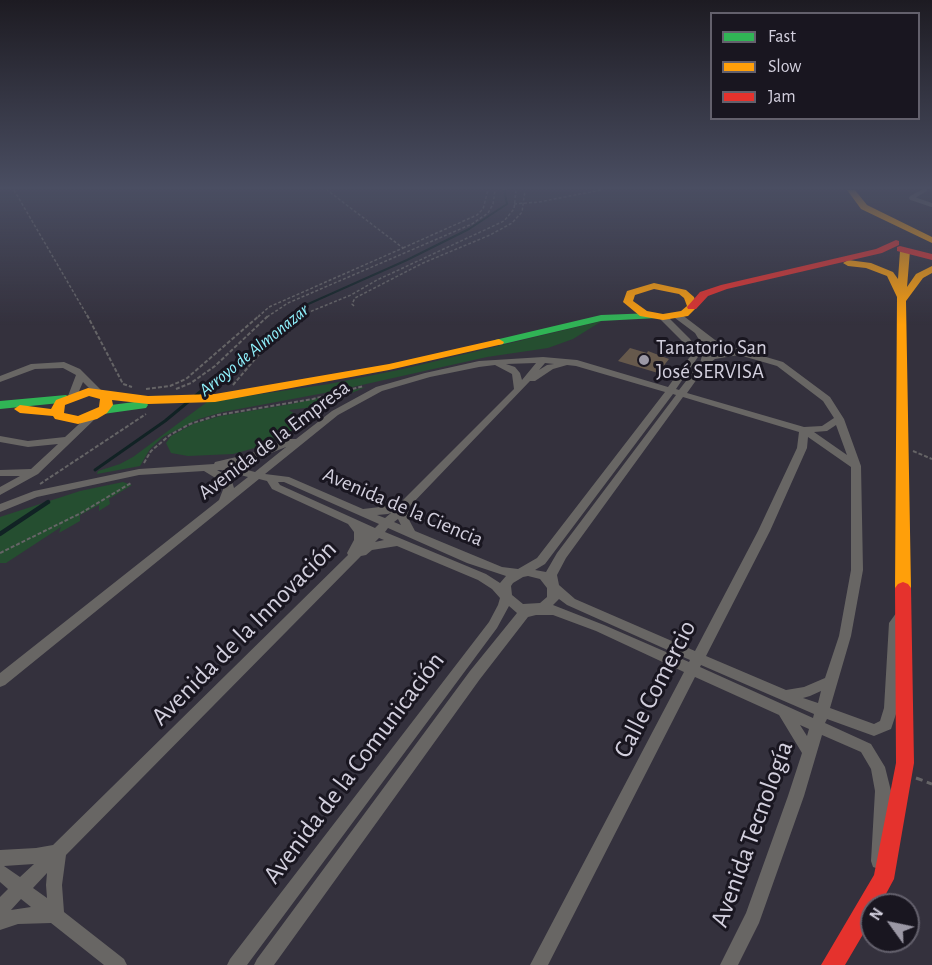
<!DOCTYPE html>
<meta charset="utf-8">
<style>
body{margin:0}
#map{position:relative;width:932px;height:965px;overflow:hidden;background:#34313d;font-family:"Alegreya Sans",sans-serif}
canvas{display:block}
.legend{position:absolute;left:710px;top:12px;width:210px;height:108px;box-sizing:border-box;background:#191620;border:2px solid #63606c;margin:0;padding:8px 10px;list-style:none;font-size:18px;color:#d2cfdd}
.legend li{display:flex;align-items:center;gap:12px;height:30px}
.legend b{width:30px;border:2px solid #63606c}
.north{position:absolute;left:860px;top:893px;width:60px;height:60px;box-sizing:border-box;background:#191620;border:2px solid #63606c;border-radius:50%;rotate:303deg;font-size:16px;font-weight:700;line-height:24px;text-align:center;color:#d2cfdd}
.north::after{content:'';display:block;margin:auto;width:21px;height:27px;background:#9b98a5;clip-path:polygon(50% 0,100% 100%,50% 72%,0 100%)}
</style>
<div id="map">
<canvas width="932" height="965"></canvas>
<ul class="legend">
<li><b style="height:8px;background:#30b455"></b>Fast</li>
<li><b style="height:8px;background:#ff9f0a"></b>Slow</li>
<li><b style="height:8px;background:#e5322d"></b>Jam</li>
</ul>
<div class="north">N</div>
</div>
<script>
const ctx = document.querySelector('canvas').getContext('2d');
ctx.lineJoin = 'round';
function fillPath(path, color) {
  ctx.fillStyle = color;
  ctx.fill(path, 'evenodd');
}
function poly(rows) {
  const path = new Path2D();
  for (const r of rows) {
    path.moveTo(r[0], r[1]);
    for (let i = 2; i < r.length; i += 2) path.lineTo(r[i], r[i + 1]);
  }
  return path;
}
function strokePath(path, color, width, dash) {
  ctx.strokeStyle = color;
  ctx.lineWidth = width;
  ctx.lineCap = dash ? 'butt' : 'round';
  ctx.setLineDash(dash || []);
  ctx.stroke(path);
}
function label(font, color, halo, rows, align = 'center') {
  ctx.font = font + ' "Alegreya Sans",sans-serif';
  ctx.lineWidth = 6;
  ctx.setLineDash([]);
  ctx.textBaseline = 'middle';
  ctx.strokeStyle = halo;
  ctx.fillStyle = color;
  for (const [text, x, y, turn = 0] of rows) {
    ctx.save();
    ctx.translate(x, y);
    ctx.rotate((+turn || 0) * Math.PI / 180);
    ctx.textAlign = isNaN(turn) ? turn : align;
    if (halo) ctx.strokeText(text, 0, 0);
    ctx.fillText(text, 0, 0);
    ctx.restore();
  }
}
fillPath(poly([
 [602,321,573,339,548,348,487,357,335,391,223,412,199,419,163,437,150,449,140,466,97,474,98,471,120,464,133,457,207,402,329,384,403,369],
 [366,387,321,406,289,410,305,421,287,435,262,446,233,454,188,456,171,453,166,443,171,436,193,424,220,416,291,404],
 [123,482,132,485,109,499,110,504,99,511,99,505,80,515,80,521,59,533,61,527,6,563,0,563,0,517,80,491]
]), '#254e30');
strokePath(poly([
 [291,317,306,305,407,260,469,229,507,204,504,190]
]), '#112224', 2);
strokePath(poly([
 [95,470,165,421,293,315]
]), '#112224', 3);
strokePath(poly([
 [0,534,48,502]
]), '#112224', 4.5);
fillPath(poly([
 [630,348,647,353,648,351,669,359,658,373,618,361]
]), '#66594c');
strokePath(poly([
 [14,190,88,317],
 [514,204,539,202,601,190],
 [403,248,477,215,483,209,488,190],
 [354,306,352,304,355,298,423,263,490,235,512,223,522,212,525,190],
 [258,317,269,307,403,248,327,190],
 [267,317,288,303,472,224,488,213,493,204,495,190],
 [297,317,351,295,377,280,504,221,514,209,516,190]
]), '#656466', 1.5, [3, 2]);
strokePath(poly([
 [87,315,123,384,132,387],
 [233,385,278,332,301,315],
 [146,389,170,386,186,379,260,315],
 [176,389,191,383,215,366,269,315],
 [913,451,932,459],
 [144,463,151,451,170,435,190,424,218,415,313,399,364,386],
 [40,484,146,414],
 [0,553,81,513,131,483]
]), '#656466', 2, [4, 2]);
strokePath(poly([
 [916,778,932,784]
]), '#656466', 3, [7, 4.5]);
strokePath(poly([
 [925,190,911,198,932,205]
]), '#686664', 4);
fillPath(poly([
 [675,314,681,314,719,343,783,362,830,397,844,419,861,466,863,570,851,636,830,708,874,724,880,721,884,708,889,623,899,609,903,607,907,609,909,612,901,624,898,708,891,729,874,736,827,719,825,723,871,744,885,767,891,791,887,861,885,867,879,869,873,867,871,861,875,791,871,769,861,752,822,735,804,796,759,923,738,965,720,965,746,913,788,796,802,753,779,715,695,677,548,965,530,965,684,672,596,631,553,615,536,615,528,617,480,679,274,965,254,965,257,959,470,671,517,613,509,606,497,628,247,965,227,965,230,959,489,622,498,605,500,598,492,589,478,580,397,546,372,550,366,555,361,556,66,855,62,885,64,912,124,959,127,965,104,965,51,923,18,924,0,930,0,897,8,889,0,882,0,850,36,848,53,845,348,555,347,553,354,540,354,532,348,524,272,489,267,481,259,479,5,685,0,687,0,673,219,500,224,487,222,482,204,471,139,475,37,497,0,512,0,504,34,491,139,469,214,464,215,462,249,454,289,439,296,439,332,411,376,387,425,373,479,361,543,357,577,360,668,387,692,354,684,343,660,319,659,317,663,315,666,315,690,339,700,354,676,389,679,390,700,363,704,348,695,333,675,318,675,314],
 [710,344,713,347,729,352,711,355,712,348,710,344],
 [739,355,777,366,823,401,834,418,822,426,804,427,687,393,707,365,715,359,739,355],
 [536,363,522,380,520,373,515,367,506,364,536,363],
 [545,363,554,364,547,365,539,370,545,363],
 [495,365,512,374,514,389,401,502,388,506,363,509,289,477,265,474,338,415,382,391,430,377,479,367,495,365],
 [567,365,576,366,665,392,537,558,518,569,502,567,415,531,407,516,410,506,530,381,535,381,553,369,567,365],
 [673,394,676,395,557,553,546,572,535,570,545,564,673,394],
 [683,397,799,432,797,448,758,531,695,651,575,599,559,585,557,575,566,558,683,397],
 [836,425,847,455,814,432,827,431,836,425],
 [808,437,851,467,851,570,839,636,825,678,804,687,786,690,706,656,770,531,807,448,808,437],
 [286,447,255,472,228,465,256,459,286,447],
 [217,470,221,470,248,477,234,488,231,478,217,470],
 [278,482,284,482,379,524,375,528,280,485,278,482],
 [391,513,385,518,377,515,388,514,391,513],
 [398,519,401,525,394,522,398,519],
 [388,528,467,563,506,576,500,583,486,574,385,532,388,528],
 [379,538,384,540,375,542,379,538],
 [528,576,540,579,547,588,547,597,540,603,523,604,512,595,511,586,513,583,523,577,528,576],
 [559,599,567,605,690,660,689,662,604,625,553,605,559,599],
 [701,665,814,714,813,718,700,667,701,665],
 [821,691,818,703,803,698,810,696,821,691],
 [800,725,809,729,807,736,800,725],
 [34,864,20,877,4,866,34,864],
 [47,873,46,885,47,898,33,888,47,873],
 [21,899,31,907,11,910,21,899],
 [64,362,80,369,105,394,103,396,97,396,83,382,76,398,70,398,68,396,76,375,63,368,35,369,0,382,0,376,31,364,64,362],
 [93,413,98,416,96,418,38,474,0,495,0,487,20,476,0,476,0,470,31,469,58,444,28,447,0,442,0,436,28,441,65,437,90,414,93,413]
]), '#686664');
fillPath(poly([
 [653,313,658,316,657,318,601,321,499,345,494,342,495,340,601,315,653,313],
 [66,395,72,399,70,402,0,409,0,401,66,395],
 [142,401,146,402,148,405,146,408,103,414,97,410,103,406,142,401]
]), '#30b455');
fillPath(poly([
 [847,190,855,190,867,205,932,237,932,243,861,209,847,190],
 [905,248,910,251,907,287,916,274,932,266,932,273,923,278,906,301,911,588,908,592,903,594,898,592,895,588,897,297,887,276,866,268,848,266,843,263,848,260,871,263,893,272,898,279,900,251,905,248],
 [654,283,686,290,694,297,697,307,688,316,663,320,640,316,623,302,627,291,654,283],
 [654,289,679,294,684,298,687,306,681,311,663,314,647,311,633,301,635,295,654,289],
 [499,339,504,342,503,344,389,370,215,402,148,404,112,400,113,405,107,413,97,419,78,424,55,419,53,416,20,413,14,409,20,405,51,409,56,400,88,388,148,396,215,394,389,364,499,339],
 [89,396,100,399,99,407,78,416,64,413,65,405,89,396]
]), '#ff9f0a');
fillPath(poly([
 [896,240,899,241,899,245,882,253,727,289,708,296,696,309,688,309,687,307,700,292,721,285,876,249,896,240],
 [900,246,932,254,932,260,897,251,897,247,900,246],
 [903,582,908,584,911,588,914,763,894,879,880,905,872,905,872,919,845,965,821,965,874,875,896,763,895,588,898,584,903,582]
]), '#e5322d');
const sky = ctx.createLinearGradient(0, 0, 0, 325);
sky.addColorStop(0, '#1d1b22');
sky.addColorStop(0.58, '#4a4e62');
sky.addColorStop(1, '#4a4e6200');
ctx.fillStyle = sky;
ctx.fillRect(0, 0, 932, 325);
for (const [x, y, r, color] of [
 [644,360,6,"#9b98a5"]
]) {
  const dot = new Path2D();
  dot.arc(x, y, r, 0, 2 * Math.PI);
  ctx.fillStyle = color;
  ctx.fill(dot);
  strokePath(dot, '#191620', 2);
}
label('italic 18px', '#8ff1fc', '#191620', [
 ["Arroyo de Almonazar",254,350,-39]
]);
label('21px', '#d2cfdd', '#191620', [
 ["Tanatorio San",656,348],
 ["José SERVISA",656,372]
], 'left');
label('21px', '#d2cfdd', '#191620', [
 ["Avenida de la Empresa",274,440,-37],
 ["Avenida de la Ciencia",403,507,23]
]);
label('26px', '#d2cfdd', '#191620', [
 ["Avenida de la Innovación",244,633,-45],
 ["Calle Comercio",655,689,-63],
 ["Avenida de la Comunicación",354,768,-53],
 ["Avenida Tecnología",752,834,-70]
]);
</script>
